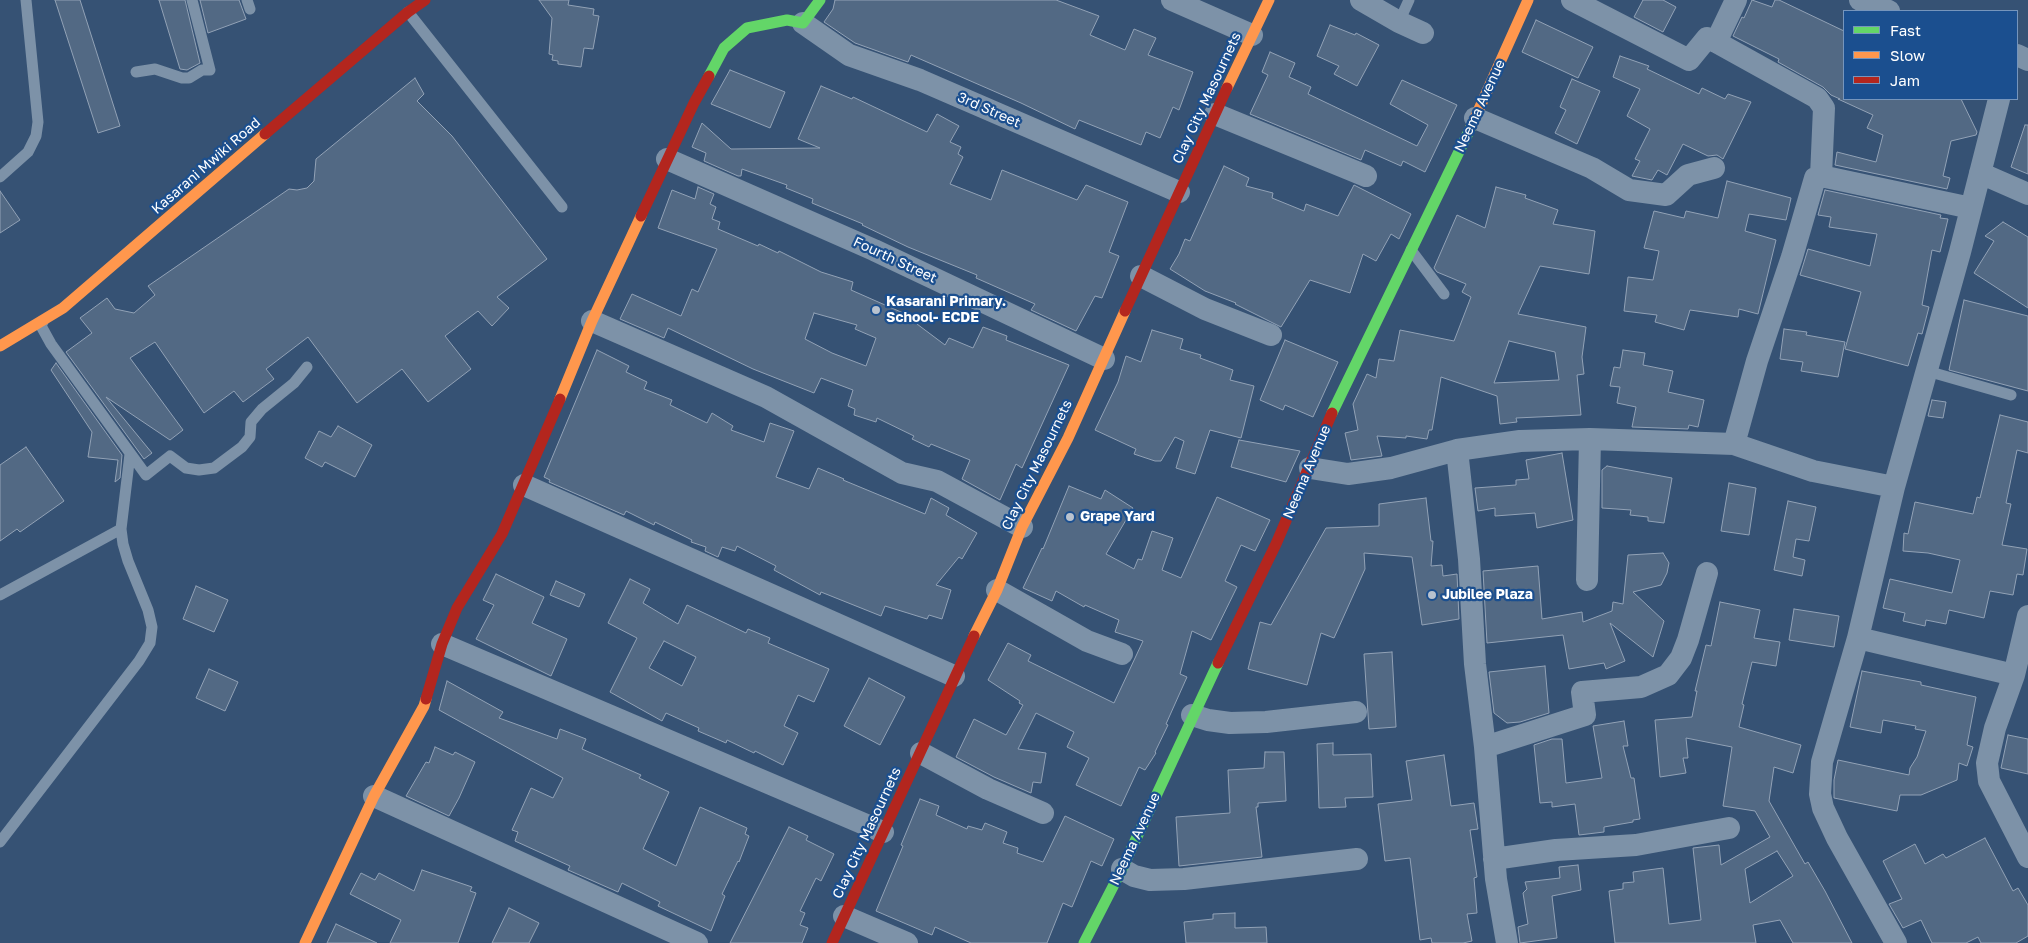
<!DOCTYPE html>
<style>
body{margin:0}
#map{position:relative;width:2028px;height:943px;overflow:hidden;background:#365274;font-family:"Golos Text",sans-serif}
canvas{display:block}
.legend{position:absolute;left:1843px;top:10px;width:175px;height:90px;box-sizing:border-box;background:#1b4f8f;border:1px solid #7695bc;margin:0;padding:6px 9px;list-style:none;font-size:15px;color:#fff}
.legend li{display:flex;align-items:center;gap:10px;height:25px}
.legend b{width:25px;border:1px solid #7695bc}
</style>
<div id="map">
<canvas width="2028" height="943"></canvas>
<ul class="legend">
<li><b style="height:6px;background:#63d668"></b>Fast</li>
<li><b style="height:6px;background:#ff974d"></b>Slow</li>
<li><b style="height:6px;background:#b3261e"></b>Jam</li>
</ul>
</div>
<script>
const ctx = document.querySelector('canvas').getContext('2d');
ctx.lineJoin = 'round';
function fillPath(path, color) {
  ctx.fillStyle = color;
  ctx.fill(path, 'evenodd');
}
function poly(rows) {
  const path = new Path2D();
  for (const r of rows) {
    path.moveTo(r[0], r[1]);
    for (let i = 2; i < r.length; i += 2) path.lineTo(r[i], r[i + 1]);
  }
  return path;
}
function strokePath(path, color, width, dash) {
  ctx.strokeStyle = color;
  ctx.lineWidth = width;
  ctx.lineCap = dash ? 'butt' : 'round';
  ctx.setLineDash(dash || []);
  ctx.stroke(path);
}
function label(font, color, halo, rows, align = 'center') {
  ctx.font = font + ' "Golos Text",sans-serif';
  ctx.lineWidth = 4.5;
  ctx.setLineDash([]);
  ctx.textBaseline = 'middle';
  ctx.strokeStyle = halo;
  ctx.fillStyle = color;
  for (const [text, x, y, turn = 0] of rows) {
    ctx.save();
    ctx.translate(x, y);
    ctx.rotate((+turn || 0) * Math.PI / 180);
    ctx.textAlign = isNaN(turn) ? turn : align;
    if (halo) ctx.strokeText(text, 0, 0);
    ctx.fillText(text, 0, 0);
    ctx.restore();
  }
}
const building = poly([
 [55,0,80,0,120,126,98,133,55,0],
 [159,0,185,0,200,63,187,70,180,69,159,0],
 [200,0,239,0,246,19,208,33,200,0],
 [539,0,569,0,568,5,594,9,593,15,599,16,593,49,584,48,581,67,558,64,558,61,552,60,553,55,549,54,552,18,539,0],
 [835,0,1056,0,1099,16,1090,35,1125,50,1134,29,1156,38,1148,55,1193,72,1179,110,1173,107,1160,138,1146,132,1141,145,1079,120,1075,129,1021,103,911,55,908,62,855,43,824,22,833,9,835,0],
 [1643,0,1663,0,1676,7,1663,32,1634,17,1643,0],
 [1752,0,1772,7,1775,0,1779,0,1844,31,1844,99,1961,99,1977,132,1976,135,1951,141,1943,176,1950,178,1947,189,1835,165,1837,152,1876,162,1883,135,1867,128,1873,115,1838,99,1840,99,1831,95,1823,87,1778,62,1779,59,1733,36,1742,17,1744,18,1752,0],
 [1536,20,1593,47,1578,78,1522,52,1536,20],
 [1330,25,1355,35,1356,33,1379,45,1357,86,1334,74,1339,66,1317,56,1330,25],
 [1270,52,1295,63,1289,77,1311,87,1308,94,1417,146,1428,125,1390,104,1402,80,1457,105,1425,172,1403,161,1401,166,1365,150,1361,160,1250,114,1268,75,1262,72,1270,52],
 [1620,56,1649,66,1647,69,1699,94,1702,88,1725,99,1728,94,1751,102,1723,159,1717,155,1708,156,1683,144,1667,175,1658,170,1652,180,1632,176,1640,161,1635,159,1650,129,1627,116,1640,89,1613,77,1620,56],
 [730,70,785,92,770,128,711,104,730,70],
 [415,78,424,94,417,101,452,136,547,259,497,297,509,308,492,326,478,311,445,336,471,369,428,402,402,369,357,403,308,337,266,369,274,379,243,402,234,391,204,413,155,342,130,358,183,430,170,440,106,397,152,453,144,459,66,352,92,333,80,318,107,298,115,309,134,313,155,295,148,286,289,189,297,190,307,188,314,181,316,159,415,78],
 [1572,79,1600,91,1577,144,1555,133,1566,110,1560,107,1572,79],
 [821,86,852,99,853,97,927,132,937,114,959,126,950,142,961,147,958,154,963,157,950,184,991,200,1002,170,1077,200,1086,185,1128,202,1109,252,1119,256,1102,298,1095,296,1076,331,1031,310,1035,304,976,278,977,275,908,247,862,225,863,224,812,203,813,199,786,188,787,185,742,169,741,176,738,176,704,161,706,153,692,147,702,123,731,149,820,148,798,139,821,86],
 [2025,125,2028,125,2028,174,2011,167,2025,125],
 [1224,166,1249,178,1246,186,1273,193,1272,198,1304,211,1306,204,1338,216,1354,185,1411,214,1399,239,1391,234,1376,261,1363,254,1350,293,1310,280,1281,327,1235,304,1236,303,1205,291,1170,269,1179,254,1185,239,1190,241,1224,166],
 [1727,181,1791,198,1786,220,1749,214,1745,231,1776,240,1758,314,1739,309,1738,317,1690,310,1684,330,1655,322,1657,315,1624,311,1628,277,1653,280,1659,251,1644,248,1654,211,1684,218,1686,211,1718,218,1727,181],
 [698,187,714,194,710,204,716,207,712,219,720,222,718,229,758,246,759,244,778,253,779,251,821,272,853,282,851,290,919,320,917,324,945,345,949,338,973,348,983,327,1007,336,1006,340,1069,365,1022,468,1016,464,1000,500,962,479,970,460,931,444,929,447,912,439,914,436,877,418,876,422,854,415,855,409,848,406,853,390,821,378,814,393,753,369,668,328,664,338,620,319,632,294,681,316,692,289,698,292,717,249,658,228,672,190,695,199,698,187],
 [814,313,857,325,855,329,876,338,866,366,832,353,805,339,814,313],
 [1496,187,1526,195,1525,198,1558,210,1553,224,1595,231,1589,274,1540,266,1518,314,1586,327,1582,357,1584,374,1577,375,1581,415,1516,418,1517,422,1500,424,1497,396,1441,377,1432,430,1429,430,1427,439,1406,436,1406,438,1377,436,1382,456,1351,460,1345,433,1358,430,1353,404,1367,374,1376,378,1379,359,1394,361,1400,330,1454,341,1471,297,1462,292,1466,284,1437,272,1434,268,1457,215,1485,228,1496,187],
 [1509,341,1555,352,1559,380,1494,383,1509,341],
 [1825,190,1941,215,1940,218,1948,219,1940,252,1932,250,1922,305,1929,307,1922,334,1918,333,1908,366,1845,349,1861,292,1800,275,1808,249,1870,266,1877,234,1829,227,1831,217,1818,215,1825,190],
 [0,191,20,220,0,233,0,191],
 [2003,222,2028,237,2028,308,1974,273,1994,241,1985,236,2003,222],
 [1964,300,2028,316,2028,391,1949,370,1964,300],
 [1784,329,1807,332,1806,335,1845,342,1838,377,1801,371,1803,362,1780,359,1784,329],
 [1152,330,1183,339,1180,349,1201,355,1200,358,1233,370,1230,380,1254,386,1241,438,1210,430,1195,474,1176,468,1184,441,1175,437,1161,461,1155,461,1134,454,1136,449,1095,430,1118,382,1126,356,1141,362,1152,330],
 [1285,340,1338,362,1313,417,1285,405,1283,410,1260,400,1285,340],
 [597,350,629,366,626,372,647,382,644,389,672,400,670,405,707,423,712,413,733,426,731,430,764,442,770,423,794,431,776,477,809,489,818,468,844,479,843,480,925,514,931,498,949,508,946,515,977,533,962,559,959,557,936,585,951,590,942,619,929,615,927,619,885,606,881,616,821,592,820,595,774,570,776,566,737,546,735,551,722,547,718,557,705,551,706,547,691,542,692,540,655,522,654,525,626,511,624,515,549,482,550,480,544,477,597,350],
 [1623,350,1645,353,1643,365,1673,371,1668,392,1704,400,1698,427,1689,425,1688,429,1632,427,1636,407,1617,403,1620,387,1610,386,1614,367,1620,368,1623,350],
 [56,363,122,455,120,478,115,482,118,460,88,457,92,432,51,370,56,363],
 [1932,400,1946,402,1943,418,1928,416,1932,400],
 [2000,415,2028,422,2028,453,2017,450,2006,503,2011,504,2002,545,2027,549,2023,575,2017,574,2013,595,1990,591,1984,618,1949,610,1946,624,1926,620,1925,626,1903,621,1905,613,1883,608,1890,579,1952,593,1960,560,1928,553,1903,551,1904,533,1908,534,1915,502,1973,514,1977,497,1980,498,2000,415],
 [338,426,372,445,355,477,325,462,322,467,305,458,319,431,331,437,338,426],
 [1239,440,1300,451,1286,482,1231,467,1239,440],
 [26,447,64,501,20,532,17,529,0,541,0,465,26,447],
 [1562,453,1573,520,1537,528,1535,513,1495,516,1495,508,1478,511,1475,488,1516,485,1516,480,1529,479,1526,460,1562,453],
 [1607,466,1672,478,1664,523,1648,521,1648,517,1630,515,1631,510,1602,508,1602,470,1607,466],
 [1729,483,1756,488,1749,535,1721,531,1729,483],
 [1069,486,1101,499,1105,490,1133,508,1106,554,1134,569,1138,559,1142,560,1152,531,1173,538,1162,570,1181,578,1217,497,1270,520,1255,551,1241,545,1225,581,1237,587,1211,640,1192,631,1180,674,1187,677,1166,724,1168,725,1155,752,1156,753,1145,770,1139,767,1121,806,1076,785,1089,758,1067,747,1074,732,1036,713,1018,749,1046,753,1041,783,1033,782,1031,793,994,777,956,757,974,719,1006,735,1023,705,1019,703,1020,701,988,680,1008,643,1031,655,1028,661,1114,703,1143,641,1115,632,1119,620,1085,605,1084,607,1056,591,1052,601,1023,588,1042,548,1043,549,1069,486],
 [1426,498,1431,541,1433,541,1431,566,1442,565,1443,576,1457,574,1459,619,1422,625,1412,557,1364,553,1365,569,1334,638,1321,633,1307,685,1248,669,1260,622,1271,625,1326,528,1379,526,1379,504,1426,498],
 [1788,501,1816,507,1809,541,1796,539,1793,557,1805,560,1802,576,1774,570,1788,501],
 [1663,553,1669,563,1667,573,1661,585,1633,592,1664,621,1653,657,1610,623,1625,661,1606,669,1604,663,1569,669,1563,635,1487,643,1483,571,1538,566,1542,619,1582,612,1583,622,1612,611,1613,602,1623,604,1628,555,1663,553],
 [496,574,544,597,532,623,567,639,551,676,476,639,494,605,483,600,496,574],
 [630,579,650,589,643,603,678,624,687,605,746,633,748,629,770,638,768,643,829,669,814,702,798,695,784,726,798,733,783,765,755,751,754,753,727,740,726,743,698,731,699,728,666,713,662,721,610,692,637,638,608,623,630,579],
 [664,641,696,657,682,686,649,668,664,641],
 [556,581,585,594,579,607,550,595,556,581],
 [196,586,228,600,214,632,183,619,196,586],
 [1720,602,1760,610,1754,638,1780,642,1776,666,1752,662,1742,704,1744,705,1739,727,1801,745,1793,773,1774,767,1769,801,1805,864,1808,862,1825,891,1852,943,1793,943,1780,920,1753,925,1756,943,1615,943,1609,891,1623,889,1623,883,1634,882,1633,872,1663,868,1669,924,1701,920,1693,848,1719,845,1721,865,1770,837,1755,811,1723,806,1732,747,1686,738,1688,758,1683,758,1686,773,1660,777,1655,720,1692,717,1697,691,1695,691,1706,645,1711,646,1720,602],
 [1777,851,1793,876,1750,903,1745,869,1777,851],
 [1794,609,1839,616,1834,647,1789,640,1794,609],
 [1392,652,1396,727,1369,729,1364,654,1392,652],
 [1545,666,1549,713,1520,722,1507,723,1494,713,1489,672,1545,666],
 [209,669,238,682,225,711,196,698,209,669],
 [1862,671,1921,682,1921,685,1976,697,1967,745,1973,747,1967,766,1959,763,1957,780,1921,795,1900,795,1897,811,1834,798,1834,780,1838,760,1909,775,1910,768,1917,757,1926,731,1915,729,1916,726,1883,720,1881,733,1850,727,1862,671],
 [869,678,905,697,880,745,844,726,869,678],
 [447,681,503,712,499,718,557,739,560,729,586,739,582,749,641,775,639,778,669,792,643,849,676,866,700,807,747,828,745,834,749,836,739,862,738,861,722,894,725,896,711,931,658,906,660,902,622,883,618,892,568,870,570,866,515,841,518,832,512,830,531,788,553,798,563,778,439,710,447,681],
 [1624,721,1628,746,1623,746,1631,778,1634,778,1640,819,1633,820,1633,822,1604,827,1604,832,1579,835,1575,804,1552,807,1552,802,1540,803,1534,745,1552,739,1562,739,1566,783,1602,778,1593,726,1624,721],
 [2008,735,2028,739,2028,774,2001,768,2008,735],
 [1333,743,1333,755,1371,754,1373,797,1345,798,1346,807,1319,808,1317,744,1333,743],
 [435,747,453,755,455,752,475,762,459,798,449,816,406,796,426,762,429,763,435,747],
 [1265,752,1284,752,1286,801,1258,803,1258,807,1256,807,1262,857,1179,866,1176,817,1230,813,1228,770,1264,768,1265,752],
 [1444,755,1451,806,1474,803,1478,829,1470,830,1477,877,1474,878,1477,913,1467,914,1472,941,1463,943,1432,943,1431,938,1420,940,1410,858,1385,861,1378,804,1412,800,1406,761,1444,755],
 [920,799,939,806,936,815,967,829,968,826,982,830,985,823,1007,832,1003,843,1018,848,1017,853,1043,862,1065,816,1114,839,1102,866,1091,861,1072,907,1063,903,1047,943,971,943,935,927,932,935,876,911,903,846,901,845,920,799],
 [789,827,808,836,806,840,834,854,821,881,816,878,800,911,805,913,800,925,808,928,802,943,730,943,789,827],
 [1985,838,2013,891,2018,888,2028,905,2028,936,2016,943,1981,943,1978,937,1966,943,1932,943,1921,920,1903,928,1889,904,1902,899,1883,861,1915,844,1925,864,1943,854,1946,858,1985,838],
 [1578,865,1581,890,1552,896,1557,938,1520,943,1518,927,1528,924,1523,893,1527,889,1525,882,1560,878,1559,867,1578,865],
 [422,870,472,887,470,891,476,893,458,943,390,943,401,920,350,894,361,873,375,880,379,873,414,891,422,870],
 [509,908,539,923,529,943,492,943,509,908],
 [1235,913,1235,928,1266,927,1267,943,1186,943,1184,922,1213,919,1213,914,1235,913],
 [336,924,377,943,327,943,336,924]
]);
fillPath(building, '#526984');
strokePath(building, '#92a2b6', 1);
strokePath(poly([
 [247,0,250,9],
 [408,12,562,207],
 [1399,22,1409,0],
 [136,72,155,69,182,78,189,78,202,70,210,70,192,0],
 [0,177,28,152,36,136,38,122,26,0],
 [1411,250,1444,294],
 [43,322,40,324,51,344,146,475,170,456,186,468,199,470,214,468,242,447,250,437,251,422,262,409,294,383,307,367],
 [1927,371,2011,395],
 [0,595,121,529],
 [0,842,139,661,150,643,152,627,148,610,128,561,123,544,121,529,130,454]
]), '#7d92a8', 11);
strokePath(poly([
 [1172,0,1252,35],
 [1361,0,1399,22,1423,33],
 [1572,0,1689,60,1707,38,1716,42,1817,98,1824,108,1821,176,1815,178,1792,257,1757,361,1734,444],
 [1860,0,1889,11],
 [803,23,849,55,920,80,1179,192],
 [1716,42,1736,0],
 [2017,55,2028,60],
 [1215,114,1366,176],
 [1475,118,1592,168,1629,190,1666,195,1688,175,1714,168],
 [667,159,874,250,1104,359],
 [1980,173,2028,194],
 [1821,176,1971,208],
 [1141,276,1205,309,1271,335],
 [592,321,766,397,902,473,937,481,1022,527],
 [1457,450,1469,559,1475,664,1485,747,1496,879,1507,943],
 [1310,468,1348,474,1391,468,1457,450,1520,441,1590,439,1734,444,1813,471,1894,487],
 [524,485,954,676],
 [1587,580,1590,439],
 [997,590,1087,641,1122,654],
 [2028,616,2014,675,1995,728,1987,763,1989,781,2028,857],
 [1858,638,2014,675],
 [442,644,883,832],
 [1192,715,1208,720,1230,723,1266,722,1356,712],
 [1485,747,1585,715,1582,692,1641,687,1668,675,1681,658,1688,640,1707,573],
 [921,753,988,789,1043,813],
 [374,796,697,943],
 [1494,859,1556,850,1636,845,1729,828],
 [1122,869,1134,876,1150,880,1184,879,1357,859],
 [844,916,907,943],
 [1896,943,1837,838,1823,808,1820,794,1822,762,1858,638,1894,487,1960,252,1999,99]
]), '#7d92a8', 22);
strokePath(poly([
 [709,76,724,48,747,28,787,20,803,23,820,0],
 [1332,413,1471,127],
 [1084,943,1122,869,1218,663]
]), '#63d668', 11);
strokePath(poly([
 [1227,88,1269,0],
 [1471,127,1528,0],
 [0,346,63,308,265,134],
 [560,399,592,321,641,216],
 [974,636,997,590,1022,527,1068,438,1125,311],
 [305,943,374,796,424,706,426,699]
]), '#ff974d', 11);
strokePath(poly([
 [265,134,408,12,425,0],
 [641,216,694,103,709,76],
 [1125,311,1227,88],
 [1218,663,1276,544,1332,413],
 [426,699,442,644,457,608,502,534,560,399],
 [832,943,974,636]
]), '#b3261e', 11);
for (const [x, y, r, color] of [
 [876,310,5,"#b9c2ce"],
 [1070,517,5,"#b9c2ce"],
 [1432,595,5,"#b9c2ce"]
]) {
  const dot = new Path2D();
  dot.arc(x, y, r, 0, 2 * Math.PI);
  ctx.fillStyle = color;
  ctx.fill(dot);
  strokePath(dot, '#1b4f8f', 2);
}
label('14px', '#fff', '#1b4f8f', [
 ["Clay City Masournets",1207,98,-65],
 ["Neema Avenue",1480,106,-65],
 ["3rd Street",989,110,24],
 ["Kasarani Mwiki Road",206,166,-41],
 ["Fourth Street",895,260,25],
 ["Clay City Masournets",1037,465,-64],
 ["Neema Avenue",1307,472,-67],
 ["Clay City Masournets",867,833,-65],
 ["Neema Avenue",1135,839,-65]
]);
label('bold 14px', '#fff', '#1b4f8f', [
 ["Kasarani Primary.",886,302],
 ["School- ECDE",886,318],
 ["Grape Yard",1080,517],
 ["Jubilee Plaza",1442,595]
], 'left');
</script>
